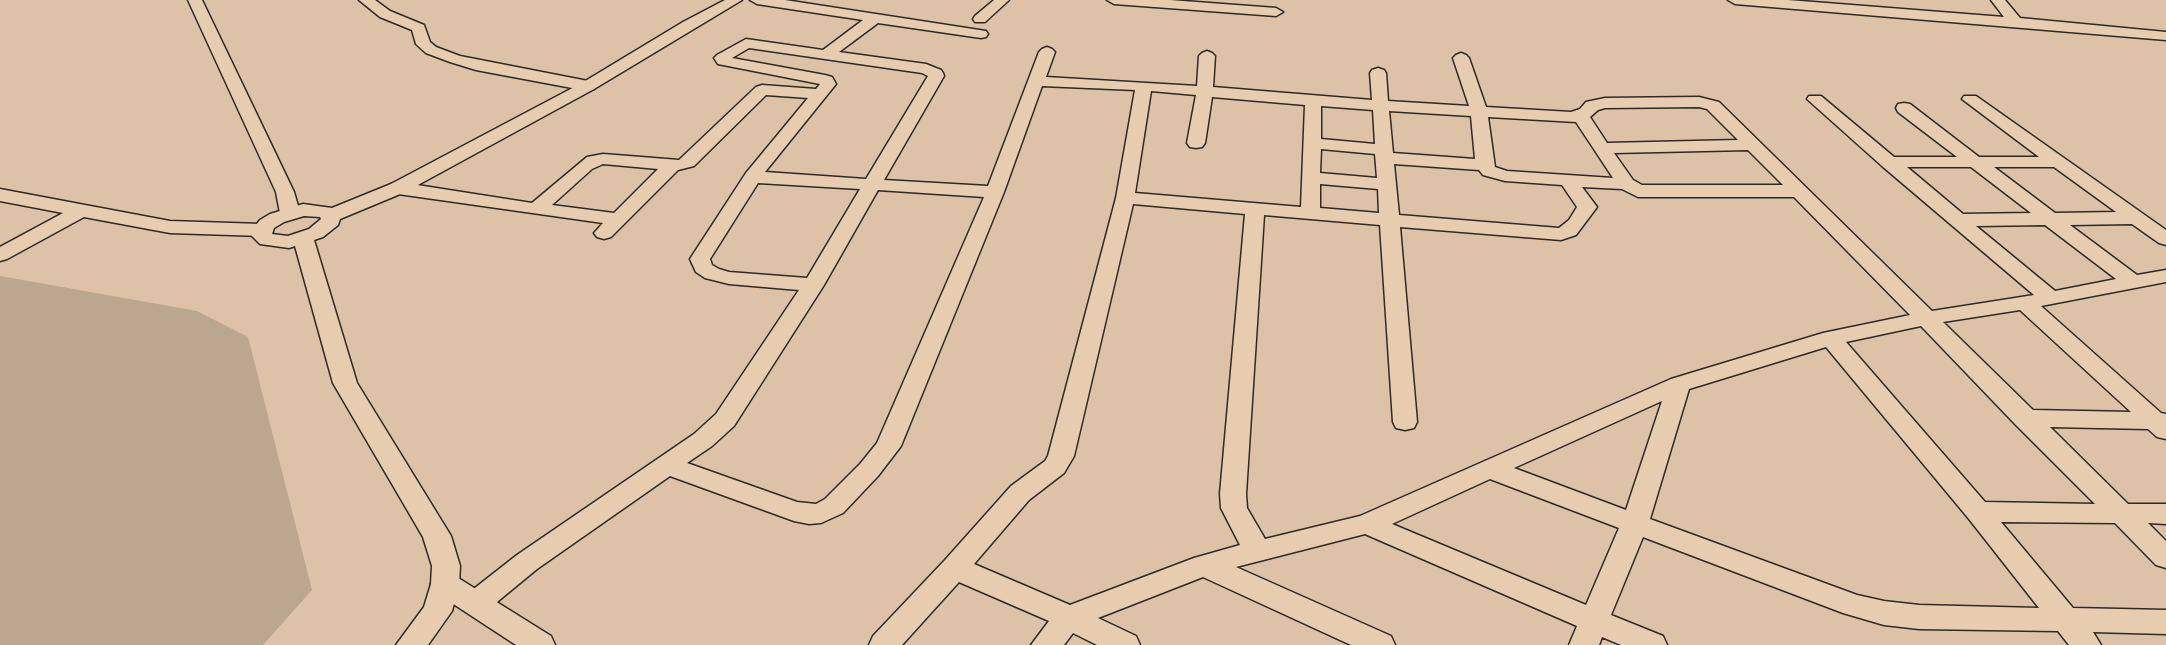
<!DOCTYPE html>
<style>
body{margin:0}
canvas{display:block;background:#ddc2a7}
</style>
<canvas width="2166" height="645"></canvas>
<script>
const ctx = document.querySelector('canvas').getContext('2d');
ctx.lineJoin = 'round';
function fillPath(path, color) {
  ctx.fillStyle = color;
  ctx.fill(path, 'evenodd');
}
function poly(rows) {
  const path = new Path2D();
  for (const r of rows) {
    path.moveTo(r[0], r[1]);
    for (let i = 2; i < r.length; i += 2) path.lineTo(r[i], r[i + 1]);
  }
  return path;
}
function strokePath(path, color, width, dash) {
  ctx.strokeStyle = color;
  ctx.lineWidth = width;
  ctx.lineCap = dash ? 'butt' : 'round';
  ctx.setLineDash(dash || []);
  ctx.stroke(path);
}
fillPath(poly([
 [0,276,197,311,248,337,312,590,263,645,0,645]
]), '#bba690');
const minor = poly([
 [359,0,375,0,390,11,424,25,430,42,436,47,460,56,588,81,594,83,596,86,594,89,588,91,476,70,450,62,426,53,416,44,412,30,380,17,359,0],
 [750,0,785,0,986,31,988,34,986,37,981,38,878,23,839,52,926,64,941,70,943,73,944,76,884,180,988,186,1039,52,1042,49,1047,47,1052,49,1055,52,1046,77,1197,86,1199,56,1202,53,1207,51,1212,53,1215,56,1213,87,1372,100,1370,73,1372,70,1378,68,1384,70,1386,73,1388,101,1469,106,1453,58,1456,55,1461,53,1466,55,1469,58,1486,107,1571,112,1580,109,1586,102,1605,98,1699,97,1719,102,1932,311,2034,295,1882,166,1807,99,1809,96,1821,96,1894,157,1957,157,1898,112,1896,108,1898,104,1904,103,1910,104,1979,157,2039,157,1962,99,1964,96,1976,96,2166,230,2166,245,2159,243,2132,224,2070,225,2137,275,2166,270,2166,282,2041,306,2161,413,2166,414,2166,439,2157,437,2148,429,2050,427,2128,504,2166,504,2166,524,2148,523,2166,541,2166,568,2156,565,2115,523,2001,522,2073,608,2166,610,2166,634,2093,632,2101,645,2069,645,2058,631,1919,629,1884,625,1843,613,1643,537,1611,615,1663,636,1667,645,1621,645,1602,637,1599,645,1569,645,1577,626,1365,534,1236,567,1391,636,1395,645,1351,645,1203,577,1098,618,1136,636,1140,645,1097,645,1073,633,1064,645,1031,645,1049,621,959,582,902,645,869,645,873,636,945,560,1011,486,1045,461,1048,456,1116,198,1135,90,1042,86,1004,192,901,446,878,476,843,513,821,523,809,524,794,521,670,476,537,569,486,611,476,614,466,611,461,603,466,595,517,555,694,434,716,414,799,290,729,284,705,278,696,272,690,259,746,173,808,98,766,95,694,166,678,170,611,237,604,239,597,237,594,233,603,223,398,194,391,192,389,188,391,184,398,182,532,203,587,157,603,154,679,160,756,87,762,85,816,89,820,84,718,64,714,58,717,55,746,39,823,50,863,20,757,4,750,0],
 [749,48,922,73,928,76,866,179,765,172,836,84,832,77,825,75,732,58,749,48],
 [1151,91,1196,95,1187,143,1190,147,1196,148,1202,147,1205,143,1212,97,1305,105,1301,207,1135,193,1151,91],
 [1321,106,1373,110,1375,144,1321,139,1321,106],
 [1699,107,1707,109,1738,140,1607,143,1590,117,1598,110,1605,108,1699,107],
 [1389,111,1471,116,1475,159,1393,153,1389,111],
 [1488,117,1576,122,1613,178,1507,171,1495,167,1488,117],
 [1321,149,1375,154,1377,178,1320,173,1321,149],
 [1748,150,1783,185,1642,185,1633,180,1614,153,1748,150],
 [603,164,658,169,614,213,552,205,592,169,603,164],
 [1394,164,1479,170,1483,175,1505,181,1562,185,1577,207,1569,220,1559,228,1399,215,1394,164],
 [1907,167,1971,167,2031,213,1963,214,1907,167],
 [1994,167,2054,167,2116,212,2055,213,1994,167],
 [758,183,860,189,807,278,729,272,719,269,712,265,710,259,758,183],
 [1320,184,1378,189,1379,213,1320,208,1320,184],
 [1582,187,1622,189,1638,197,1794,197,1910,315,1823,333,1671,379,1360,516,1265,539,1247,508,1246,494,1264,215,1380,225,1393,422,1396,428,1405,430,1414,428,1417,422,1400,227,1561,240,1576,235,1597,207,1582,187],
 [878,190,984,197,877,443,860,464,825,499,816,504,797,502,687,463,712,446,734,426,824,285,878,190],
 [1133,204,1245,214,1220,494,1221,508,1240,545,1194,558,1070,605,974,564,1029,500,1064,473,1074,456,1133,204],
 [2045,225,2116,279,2055,291,1976,226,2045,225],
 [2020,310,2131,412,2033,410,1943,322,2020,310],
 [1921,326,2015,424,2095,504,1985,502,1846,342,1921,326],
 [1826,347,1969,519,2039,608,1919,605,1884,601,1857,595,1650,519,1689,389,1826,347],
 [1662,401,1626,510,1514,468,1662,401],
 [1490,479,1619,528,1586,605,1392,524,1490,479],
 [994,0,1009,0,985,22,975,22,973,19,975,16,994,0],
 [1107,0,1170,0,1276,8,1283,12,1276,16,1114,4,1107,0],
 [1728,0,1788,0,2004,17,1991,0,2005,0,2020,18,2166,32,2166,40,1735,4,1728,0],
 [0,189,170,221,262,224,269,226,272,230,269,234,262,236,170,233,84,217,7,259,0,261,0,247,63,213,0,201,0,189]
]);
const secondary = poly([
 [188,0,202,0,294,192,300,213,297,217,290,219,283,217,280,213,276,192,188,0],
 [445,573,455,576,551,636,555,645,516,645,435,592,431,584,435,576,445,573]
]);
const primary = poly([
 [725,0,742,0,594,89,405,192,340,219,338,225,323,237,314,240,357,383,451,536,460,566,459,584,452,611,428,645,396,645,424,607,431,584,432,566,423,537,333,383,295,246,289,248,260,244,252,236,252,230,260,220,270,214,303,204,332,208,391,184,582,83,683,22,725,0],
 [304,216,320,217,321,219,309,229,288,236,272,234,274,228,284,222,304,216]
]);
strokePath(minor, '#2b2b2b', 3);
strokePath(secondary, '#2b2b2b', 3);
strokePath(primary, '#2b2b2b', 3);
fillPath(minor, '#e8ccaf');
fillPath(secondary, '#e8ccaf');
fillPath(primary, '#e8ccaf');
</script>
